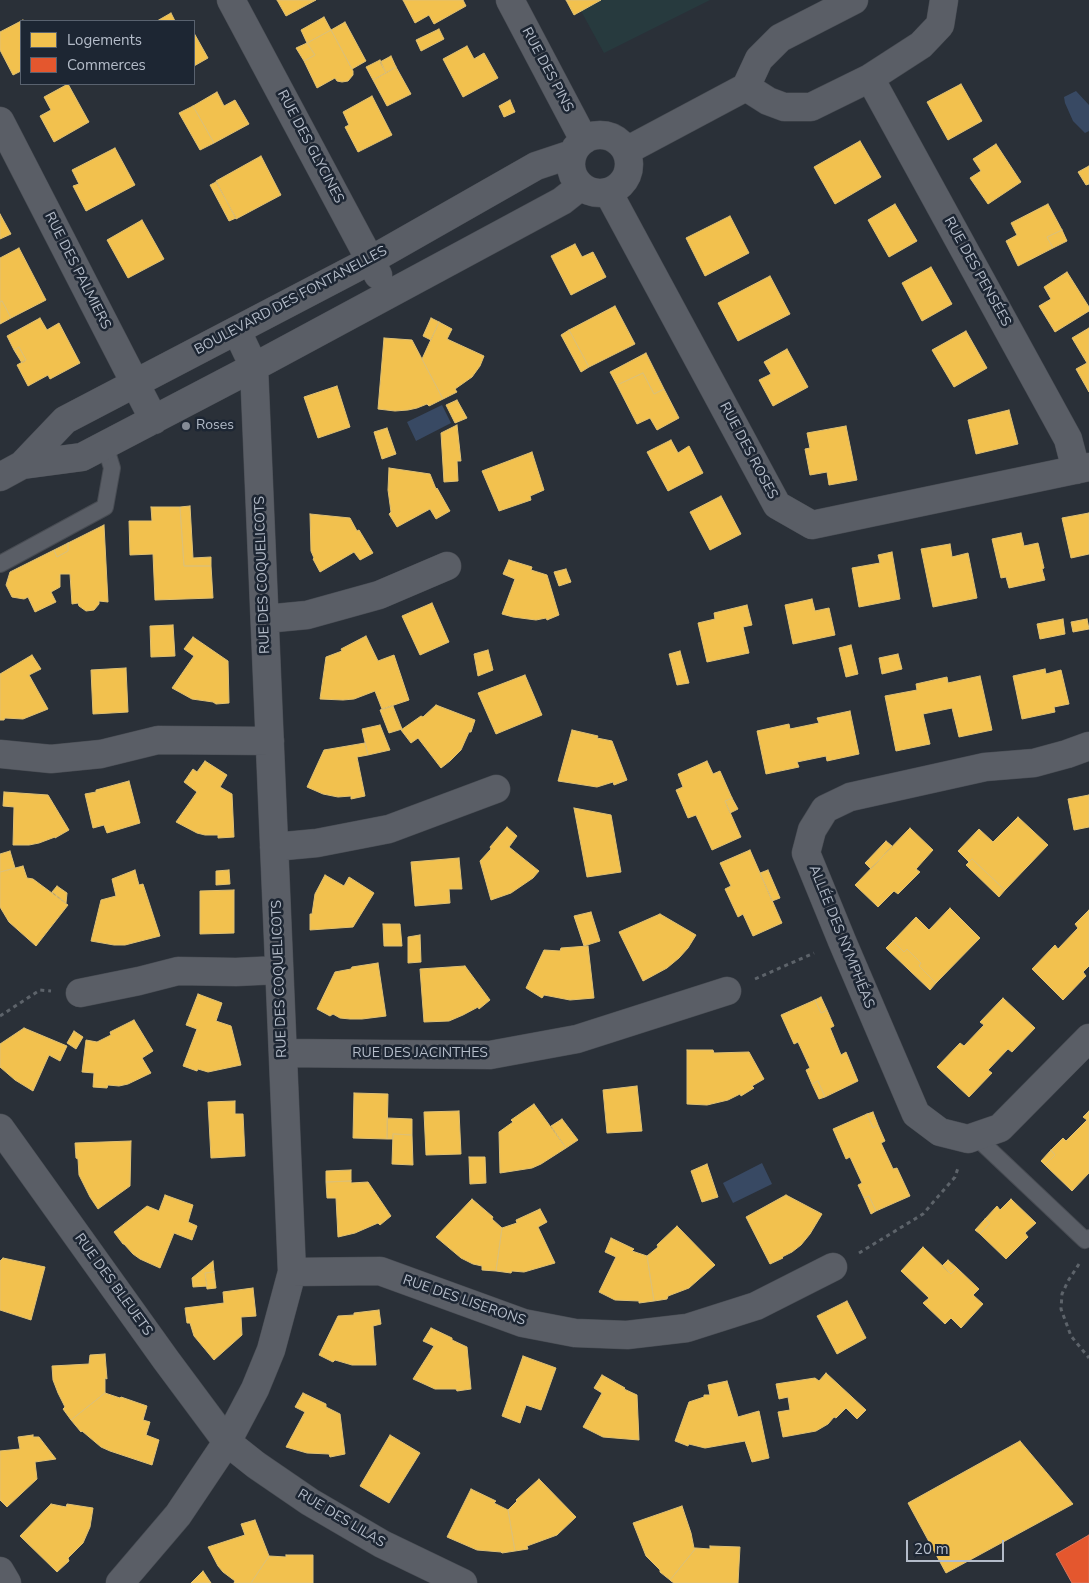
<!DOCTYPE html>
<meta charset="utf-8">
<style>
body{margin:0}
#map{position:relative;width:1089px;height:1583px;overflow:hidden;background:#2a3038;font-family:"Nunito Sans",sans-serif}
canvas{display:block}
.legend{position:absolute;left:20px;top:20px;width:175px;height:65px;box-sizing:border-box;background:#1d2633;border:1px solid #59626f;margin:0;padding:6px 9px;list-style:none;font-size:15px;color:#b4bcc9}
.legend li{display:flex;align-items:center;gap:10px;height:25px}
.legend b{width:25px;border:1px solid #59626f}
.scale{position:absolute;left:906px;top:1540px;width:98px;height:22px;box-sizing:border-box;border:2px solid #b4bcc9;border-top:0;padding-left:6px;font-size:15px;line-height:18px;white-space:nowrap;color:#b4bcc9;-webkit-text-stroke:4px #1d2633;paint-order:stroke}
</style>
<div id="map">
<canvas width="1089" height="1583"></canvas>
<ul class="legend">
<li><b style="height:14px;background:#f2c14e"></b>Logements</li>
<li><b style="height:14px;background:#e4572e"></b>Commerces</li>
</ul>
<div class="scale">20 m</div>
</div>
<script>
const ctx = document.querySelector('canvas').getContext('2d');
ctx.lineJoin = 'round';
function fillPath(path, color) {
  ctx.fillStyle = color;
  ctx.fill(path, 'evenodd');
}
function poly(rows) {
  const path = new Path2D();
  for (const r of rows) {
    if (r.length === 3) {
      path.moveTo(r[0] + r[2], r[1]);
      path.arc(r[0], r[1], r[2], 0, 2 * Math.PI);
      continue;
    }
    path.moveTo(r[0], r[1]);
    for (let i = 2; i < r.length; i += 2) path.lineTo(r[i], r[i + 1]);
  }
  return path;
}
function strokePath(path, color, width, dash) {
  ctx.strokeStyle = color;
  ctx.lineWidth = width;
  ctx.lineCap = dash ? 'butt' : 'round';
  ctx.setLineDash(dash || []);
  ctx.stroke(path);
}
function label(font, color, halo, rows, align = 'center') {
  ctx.font = font + ' "Nunito Sans",sans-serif';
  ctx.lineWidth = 5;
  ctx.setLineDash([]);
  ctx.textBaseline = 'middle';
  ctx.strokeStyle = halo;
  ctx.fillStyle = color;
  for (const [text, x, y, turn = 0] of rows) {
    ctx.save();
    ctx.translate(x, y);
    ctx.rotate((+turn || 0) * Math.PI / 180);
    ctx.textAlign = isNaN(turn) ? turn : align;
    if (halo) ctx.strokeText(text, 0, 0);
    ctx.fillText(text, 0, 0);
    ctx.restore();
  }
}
fillPath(poly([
 [575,0,710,0,604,53]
]), '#273a3e');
fillPath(poly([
 [1076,91,1089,105,1089,131,1085,133,1073,121,1065,103,1064,97],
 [442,405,451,423,416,441,407,422],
 [762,1163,772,1184,733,1203,723,1183]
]), '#384963');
const homes = poly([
 [277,0,316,0,286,16,277,0],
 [403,0,463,0,466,6,434,24,429,15,415,23,403,0],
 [566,0,601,0,574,15,566,0],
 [171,13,175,21,157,21,171,13],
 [324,17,331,30,307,43,301,30,324,17],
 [23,20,24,21,21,21,21,71,13,75,0,50,0,32,23,20],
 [345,22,366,61,352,69,331,30,345,22],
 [439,29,444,39,421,51,416,40,439,29],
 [331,30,353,71,353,75,348,81,342,82,337,81,335,78,317,88,304,61,315,55,307,43,331,30],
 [194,33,208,58,194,66,194,33],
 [307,43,315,55,304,61,296,48,307,43],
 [467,46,474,59,484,53,498,78,463,97,443,59,467,46],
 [391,56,396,67,386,73,380,62,391,56],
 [380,60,386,73,373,80,366,67,380,60],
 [396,67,411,94,387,106,373,80,396,67],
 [68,84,89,122,54,142,40,116,51,110,44,97,68,84],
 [961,84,982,121,948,140,927,102,961,84],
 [217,92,224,106,235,100,249,124,214,143,193,106,217,92],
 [372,96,392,135,358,152,345,127,349,125,343,112,372,96],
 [510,100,515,112,504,117,499,106,510,100],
 [193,106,214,143,200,150,179,113,193,106],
 [860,141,881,177,835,204,814,167,860,141],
 [996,144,1021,182,988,204,970,178,981,171,973,159,996,144],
 [115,148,135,185,86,211,73,186,79,184,72,170,115,148],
 [261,156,281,195,236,219,216,181,261,156],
 [1089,166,1089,184,1086,185,1078,172,1089,166],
 [216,182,236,218,229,221,210,185,216,182],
 [895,204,917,241,889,257,868,220,895,204],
 [1048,204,1062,230,1047,237,1053,248,1018,266,1006,241,1017,235,1011,223,1048,204],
 [0,214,11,234,0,239,0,214],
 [730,216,749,253,705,276,686,238,730,216],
 [142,220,164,259,128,278,107,240,142,220],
 [1062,230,1067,241,1053,248,1047,237,1062,230],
 [575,244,582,257,593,252,606,277,571,295,551,256,575,244],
 [19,248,46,300,11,318,2,301,0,302,0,258,19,248],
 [931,267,952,304,922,321,902,283,931,267],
 [1067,272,1089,307,1089,311,1055,332,1039,306,1051,299,1044,287,1067,272],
 [770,276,790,314,738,341,718,303,770,276],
 [2,301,11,318,0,324,0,302,2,301],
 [615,306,635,344,589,367,569,330,615,306],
 [40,318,47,330,59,323,80,363,50,379,48,375,28,386,17,365,26,360,19,347,14,350,7,336,40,318],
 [431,318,439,322,431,340,423,336,431,318],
 [439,322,452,329,447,339,484,356,480,366,472,377,455,389,457,392,443,399,422,359,439,322],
 [1089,328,1089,392,1076,369,1087,363,1072,338,1089,328],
 [569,330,589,367,581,372,561,335,569,330],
 [966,331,987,368,954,387,932,350,966,331],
 [384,338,412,340,443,399,429,406,427,404,417,408,408,410,395,411,378,409,384,338],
 [19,347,26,360,22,363,14,350,19,347],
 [787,349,808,387,773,406,759,380,771,374,764,362,787,349],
 [646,353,664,389,654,394,643,373,617,385,610,372,646,353],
 [643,373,654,394,664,389,679,418,657,430,650,418,637,424,617,385,643,373],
 [337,386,350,427,318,438,304,397,337,386],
 [457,400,467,418,455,423,446,405,457,400],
 [1009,410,1018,444,976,454,968,420,1009,410],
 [457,425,461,461,457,461,458,481,444,482,441,433,457,425],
 [846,426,857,480,829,485,827,472,810,475,805,449,810,448,807,433,846,426],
 [387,428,396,454,382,459,374,432,387,428],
 [671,440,678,453,689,446,703,473,668,491,647,452,671,440],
 [532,452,544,490,530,496,531,500,499,511,482,471,532,452],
 [389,468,430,474,436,489,437,488,450,511,436,519,430,509,397,527,389,514,391,512,388,490,389,468],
 [721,496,741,534,710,550,690,512,721,496],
 [190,506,193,558,211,557,211,566,184,566,180,507,190,506],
 [151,507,180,507,184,566,211,566,213,598,155,600,153,554,130,555,129,521,152,521,151,507],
 [1089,513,1089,554,1071,558,1062,518,1089,513],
 [310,514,350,518,357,531,359,530,373,553,360,560,354,552,320,572,313,559,314,558,311,551,310,514],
 [104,525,108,602,99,601,99,604,94,610,86,611,79,606,78,603,72,604,70,574,60,574,60,587,51,592,56,602,35,612,28,597,24,599,12,597,6,585,10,572,54,550,57,557,68,551,68,543,104,525],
 [1021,533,1024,546,1038,543,1044,568,1042,569,1045,580,1009,588,1006,577,1001,578,992,539,1021,533],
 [68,543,68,551,57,557,54,550,68,543],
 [950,544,952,557,968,553,977,598,933,607,921,549,950,544],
 [892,552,900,599,859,607,852,568,880,563,878,555,892,552],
 [509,560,532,567,531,570,547,575,559,615,547,620,546,618,536,620,513,617,502,614,515,579,503,574,509,560],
 [566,569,571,582,559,586,554,572,566,569],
 [812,599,815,611,829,608,835,635,793,644,785,605,812,599],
 [432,603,449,642,420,655,402,616,432,603],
 [747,605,752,625,743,627,749,653,707,662,698,623,715,619,714,613,747,605],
 [1063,619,1065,634,1040,639,1037,624,1063,619],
 [1087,619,1089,629,1073,632,1071,622,1087,619],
 [173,625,175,656,151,657,150,626,173,625],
 [366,636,378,661,394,655,409,700,382,709,375,691,354,699,343,700,320,699,326,657,342,651,341,649,366,636],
 [193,637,228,661,229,703,216,704,213,702,192,699,172,688,194,656,184,649,193,637],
 [851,645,858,674,846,677,839,648,851,645],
 [488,650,493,670,478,676,474,654,488,650],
 [680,651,689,683,677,685,669,654,680,651],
 [898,654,902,669,882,674,879,658,898,654],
 [32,655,41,669,29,675,48,709,23,719,5,718,4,720,0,720,0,674,32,655],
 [126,668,128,712,93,714,91,670,126,668],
 [1045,669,1046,674,1061,670,1069,704,1054,707,1055,712,1022,719,1013,676,1045,669],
 [525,675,542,715,496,734,478,693,525,675],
 [980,676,992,730,959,737,952,708,923,714,930,744,896,751,885,696,917,690,916,684,947,677,948,683,980,676],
 [436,705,475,720,471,732,469,732,461,750,450,761,441,768,418,738,411,743,401,730,421,716,423,717,436,705],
 [393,706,402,729,389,733,380,710,393,706],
 [850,711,859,754,827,761,826,756,797,762,799,767,766,774,757,731,789,724,790,729,819,723,817,718,850,711],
 [380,725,390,750,368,755,362,729,380,725],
 [572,730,598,736,597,738,612,741,627,780,614,785,613,782,597,787,558,781,572,730],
 [365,743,368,755,357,757,365,796,351,799,351,796,338,797,323,794,307,787,324,750,365,743],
 [205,761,227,775,220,787,232,794,234,837,218,838,218,835,205,835,197,833,176,822,197,792,184,782,193,769,197,772,205,761],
 [707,761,713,774,720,771,732,798,725,801,741,837,712,850,696,815,688,818,676,790,683,787,678,774,707,761],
 [129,781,140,823,107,833,104,825,93,828,85,794,96,792,96,790,129,781],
 [4,792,48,795,69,830,55,838,55,837,39,843,29,845,13,845,14,807,3,806,4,792],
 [1089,795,1089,827,1074,830,1068,799,1089,795],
 [732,798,738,809,730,813,725,801,732,798],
 [574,808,611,815,621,872,587,877,574,808],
 [1018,817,1048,845,1005,890,972,859,969,862,958,851,979,829,993,842,1018,817],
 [507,827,517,836,509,847,539,871,533,878,511,893,491,900,480,861,491,849,490,847,507,827],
 [910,828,933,850,916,869,920,872,898,894,894,891,878,907,855,885,910,828],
 [886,841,892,846,871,869,865,863,886,841],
 [750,850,782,923,753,936,743,914,738,917,725,889,731,886,720,863,750,850],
 [10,851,15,868,0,872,0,854,10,851],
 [459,858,462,889,449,889,450,903,415,906,411,862,459,858],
 [972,859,1005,890,999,897,966,865,972,859],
 [23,866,27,878,33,879,68,905,36,946,9,922,0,907,0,872,23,866],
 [135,870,139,885,143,884,160,936,125,945,114,945,91,941,101,900,116,896,112,879,135,870],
 [229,870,230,884,216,885,216,871,229,870],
 [768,870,780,898,772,901,760,873,768,870],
 [325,875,344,886,349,877,374,893,353,927,310,930,310,914,312,914,315,894,325,875],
 [57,886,67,893,66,903,52,892,57,886],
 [234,890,234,933,200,934,200,891,234,890],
 [950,908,980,938,936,983,919,966,921,963,907,949,904,952,893,941,916,917,929,930,950,908],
 [1089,910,1089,966,1083,972,1086,976,1063,1000,1032,969,1055,945,1058,949,1078,928,1075,924,1089,910],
 [591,912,600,941,584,946,574,916,591,912],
 [660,914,696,935,688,948,679,958,667,968,643,981,619,932,660,914],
 [383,924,400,924,402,946,384,946,383,924],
 [420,935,421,962,408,963,408,937,420,935],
 [893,941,904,952,907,949,921,963,919,966,936,983,930,990,886,948,893,941],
 [588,946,594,998,570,1000,544,995,542,998,526,988,544,950,560,951,561,948,588,946],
 [378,963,386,1016,362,1019,350,1019,340,1018,333,1014,330,1016,317,1009,335,972,351,969,352,967,378,963],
 [465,966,490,1000,479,1009,478,1007,463,1015,449,1021,424,1022,420,969,465,966],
 [198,994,222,1003,216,1021,231,1026,241,1065,208,1072,198,1069,197,1071,183,1066,197,1029,186,1025,198,994],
 [821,997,827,1010,821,1013,815,1000,821,997],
 [1003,998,1035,1028,1012,1052,1008,1049,988,1070,992,1073,969,1097,937,1067,960,1043,964,1046,984,1025,980,1022,1003,998],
 [815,1000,821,1013,827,1010,834,1026,830,1028,841,1055,846,1052,858,1081,825,1097,818,1081,812,1084,806,1070,810,1068,798,1042,794,1044,781,1015,815,1000],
 [134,1020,153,1051,142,1058,151,1073,128,1084,119,1086,108,1085,107,1088,93,1087,94,1073,82,1072,86,1040,97,1042,111,1035,110,1032,134,1020],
 [24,1028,67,1046,60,1061,49,1055,33,1091,15,1080,0,1067,0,1044,24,1028],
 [74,1031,83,1037,76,1049,67,1043,74,1031],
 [687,1050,713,1050,714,1053,749,1052,764,1079,752,1086,754,1088,741,1096,740,1094,728,1100,707,1105,687,1104,687,1050],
 [818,1081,825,1097,819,1099,812,1084,818,1081],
 [637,1086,642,1131,607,1133,603,1090,637,1086],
 [354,1093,388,1094,387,1139,353,1138,354,1093],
 [235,1101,235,1114,243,1114,245,1156,211,1158,208,1102,235,1101],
 [534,1104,566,1148,541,1164,532,1168,500,1173,499,1132,513,1122,511,1120,534,1104],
 [459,1111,461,1154,426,1155,424,1112,459,1111],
 [1089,1111,1089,1173,1072,1191,1045,1165,1055,1155,1051,1150,1063,1138,1066,1141,1087,1120,1083,1117,1089,1111],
 [873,1112,878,1125,873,1128,867,1114,873,1112],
 [867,1114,873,1128,878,1125,885,1141,881,1143,893,1169,897,1168,910,1196,876,1211,869,1196,864,1198,858,1185,862,1183,850,1157,846,1159,833,1129,867,1114],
 [387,1118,412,1119,412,1135,393,1134,393,1139,387,1139,387,1118],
 [562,1119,578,1140,566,1148,551,1126,562,1119],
 [393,1134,412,1135,413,1165,392,1164,393,1134],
 [131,1141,130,1186,98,1209,90,1197,79,1175,78,1159,76,1158,75,1143,131,1141],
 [1051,1150,1055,1155,1045,1165,1041,1161,1051,1150],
 [469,1157,485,1157,486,1183,470,1184,469,1157],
 [707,1164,718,1197,702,1202,691,1171,707,1164],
 [351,1170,351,1181,326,1182,326,1171,351,1170],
 [351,1181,351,1183,368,1182,391,1216,380,1225,378,1223,355,1233,338,1237,336,1198,327,1198,326,1182,351,1181],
 [165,1195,193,1205,188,1222,197,1226,192,1240,174,1233,160,1268,140,1259,133,1254,124,1244,123,1244,114,1232,147,1206,159,1211,165,1195],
 [786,1195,822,1214,810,1234,801,1245,792,1252,782,1257,783,1258,770,1264,746,1217,786,1195],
 [869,1196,876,1211,871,1214,864,1198,869,1196],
 [472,1199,493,1217,492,1219,502,1228,496,1271,482,1270,482,1266,473,1264,461,1258,436,1237,472,1199],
 [1011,1199,1036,1223,1025,1233,1028,1237,1006,1259,980,1234,990,1223,985,1219,997,1206,1000,1210,1011,1199],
 [540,1209,547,1222,538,1227,555,1263,524,1272,512,1271,511,1273,496,1271,502,1228,517,1223,516,1220,540,1209],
 [985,1219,990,1223,980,1234,975,1230,985,1219],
 [677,1226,715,1265,689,1288,668,1296,667,1299,654,1301,647,1256,658,1247,657,1245,677,1226],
 [611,1238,634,1249,632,1251,647,1256,654,1301,639,1303,639,1301,615,1300,599,1292,616,1257,605,1252,611,1238],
 [923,1247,951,1274,957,1268,979,1289,973,1295,983,1304,961,1328,951,1318,945,1324,923,1303,929,1298,901,1271,923,1247],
 [3,1258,45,1267,31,1320,0,1310,0,1261,3,1258],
 [948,1260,957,1268,951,1274,942,1266,948,1260],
 [213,1261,214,1272,205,1273,207,1286,193,1287,192,1278,213,1261],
 [214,1272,216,1288,207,1289,205,1273,214,1272],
 [253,1288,256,1316,241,1317,242,1335,214,1360,194,1336,190,1323,187,1323,185,1308,224,1303,223,1292,253,1288],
 [847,1301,866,1338,837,1354,817,1316,847,1301],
 [379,1310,381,1324,373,1326,376,1365,352,1365,335,1360,333,1362,319,1355,338,1316,354,1315,354,1313,379,1310],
 [431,1328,452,1338,452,1340,467,1347,471,1389,457,1391,456,1389,435,1389,413,1379,434,1346,423,1341,431,1328],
 [105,1354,107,1379,105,1378,105,1393,71,1420,63,1409,65,1407,58,1393,53,1380,52,1366,89,1364,90,1355,105,1354],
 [523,1356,556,1368,541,1410,526,1405,520,1423,502,1416,523,1356],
 [826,1373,866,1410,857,1419,846,1408,836,1418,834,1417,828,1424,816,1431,783,1437,778,1412,790,1410,788,1397,779,1399,776,1384,815,1378,819,1381,826,1373],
 [602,1375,625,1388,624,1389,637,1395,639,1440,603,1437,583,1427,602,1393,594,1388,602,1375],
 [727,1381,738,1417,759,1411,769,1458,752,1462,745,1441,705,1448,689,1444,688,1446,675,1441,689,1402,704,1397,704,1395,710,1395,708,1385,727,1381],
 [105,1393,120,1398,121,1397,147,1406,143,1420,150,1422,146,1435,159,1440,152,1465,110,1451,101,1447,82,1431,81,1432,71,1420,105,1393],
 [303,1393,326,1404,326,1407,340,1414,345,1454,330,1457,329,1454,307,1453,286,1447,305,1412,295,1407,303,1393],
 [33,1435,33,1437,39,1437,56,1459,35,1462,37,1479,7,1507,0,1500,0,1451,20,1449,18,1437,33,1435],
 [390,1435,420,1453,389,1503,360,1486,390,1435],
 [1020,1441,1073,1504,946,1573,908,1503,1020,1441],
 [539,1479,576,1517,557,1535,527,1546,528,1549,515,1551,508,1510,517,1501,516,1500,539,1479],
 [471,1489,496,1501,494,1503,508,1510,515,1551,502,1553,501,1552,477,1550,447,1537,471,1489],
 [51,1504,66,1507,67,1504,93,1508,90,1527,83,1543,68,1558,69,1561,57,1572,20,1536,51,1504],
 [682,1506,691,1533,694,1548,696,1548,670,1580,660,1572,660,1570,646,1556,633,1523,682,1506],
 [255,1520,269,1556,251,1583,234,1583,235,1581,223,1572,218,1566,208,1547,245,1535,241,1524,255,1520],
 [710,1546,740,1547,738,1583,674,1583,671,1581,670,1580,696,1548,710,1549,710,1546],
 [286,1555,313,1555,313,1583,251,1583,269,1556,286,1557,286,1555],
 [203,1571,211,1583,191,1583,203,1571]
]);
fillPath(homes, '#f2c14e');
strokePath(homes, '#dfc073', 1);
const shops = poly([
 [1089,1535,1089,1583,1072,1583,1056,1554,1089,1535]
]);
fillPath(shops, '#e4572e');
strokePath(shops, '#d6755c', 1);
const lane = poly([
 [0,564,105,507,112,468,105,445],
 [975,1136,1085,1240,1089,1238]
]);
const street = poly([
 [231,0,378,275],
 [510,0,584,140],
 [870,78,1068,439,1076,470],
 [746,87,768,101,784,107,811,107,870,78,921,45,940,25,944,0],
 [0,121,154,420],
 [600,164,29],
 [626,151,746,87,759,59,780,38,854,0],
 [608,192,777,505,812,525,1089,467],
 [22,465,82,457,254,367,562,201,581,186],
 [0,477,22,465,65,420,371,260,536,166,572,154],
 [265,619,307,615,379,595,447,566],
 [1089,746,1067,754,1034,763,985,767,850,797,825,809,812,830,806,853,842,941,916,1114,940,1132,968,1139,1000,1128,1089,1038],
 [0,754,51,759,101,754,158,740,270,741],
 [274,847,317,843,389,829,496,789],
 [80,993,139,981,178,971,236,972,279,970],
 [283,1053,490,1055,577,1039,727,991],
 [0,1128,166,1360,227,1442,256,1465,310,1502,382,1544,463,1583],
 [292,1272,380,1271,523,1323,575,1333,627,1335,687,1328,756,1306,833,1267],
 [0,1571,7,1583],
 [120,1583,178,1515,227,1442,255,1389,271,1350,292,1272,254,367,237,331]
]);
strokePath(lane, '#484c53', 18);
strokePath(street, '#484c53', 29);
strokePath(poly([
 [755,979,814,953],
 [0,1016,40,990,51,991],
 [859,1253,923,1214,955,1177,958,1168],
 [1079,1264,1068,1281,1062,1294,1061,1309,1071,1336,1089,1358]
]), '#5d636a', 3, [4, 4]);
strokePath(lane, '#5a5e66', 16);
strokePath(street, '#5a5e66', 28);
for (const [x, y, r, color] of [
 [186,426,5,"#848b96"]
]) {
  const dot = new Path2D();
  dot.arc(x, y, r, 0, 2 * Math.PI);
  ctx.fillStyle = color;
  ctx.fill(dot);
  strokePath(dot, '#1d2633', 2);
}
label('14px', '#b4bcc9', '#1d2633', [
 ["RUE DES PINS",547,70,62],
 ["RUE DES GLYCINES",310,147,62],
 ["RUE DES PALMIERS",77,271,63],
 ["RUE DES PENSÉES",977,272,61],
 ["BOULEVARD DES FONTANELLES",291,301,-28],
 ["RUE DES ROSES",748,451,62],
 ["RUE DES COQUELICOTS",263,575,-92],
 ["ALLÉE DES NYMPHÉAS",841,937,68],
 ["RUE DES COQUELICOTS",280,979,-92],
 ["RUE DES JACINTHES",420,1054],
 ["RUE DES BLEUETS",113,1285,54],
 ["RUE DES LISERONS",464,1301,19],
 ["RUE DES LILAS",341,1519,31]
]);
label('14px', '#b4bcc9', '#1d2633', [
 ["Roses",196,426]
], 'left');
</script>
